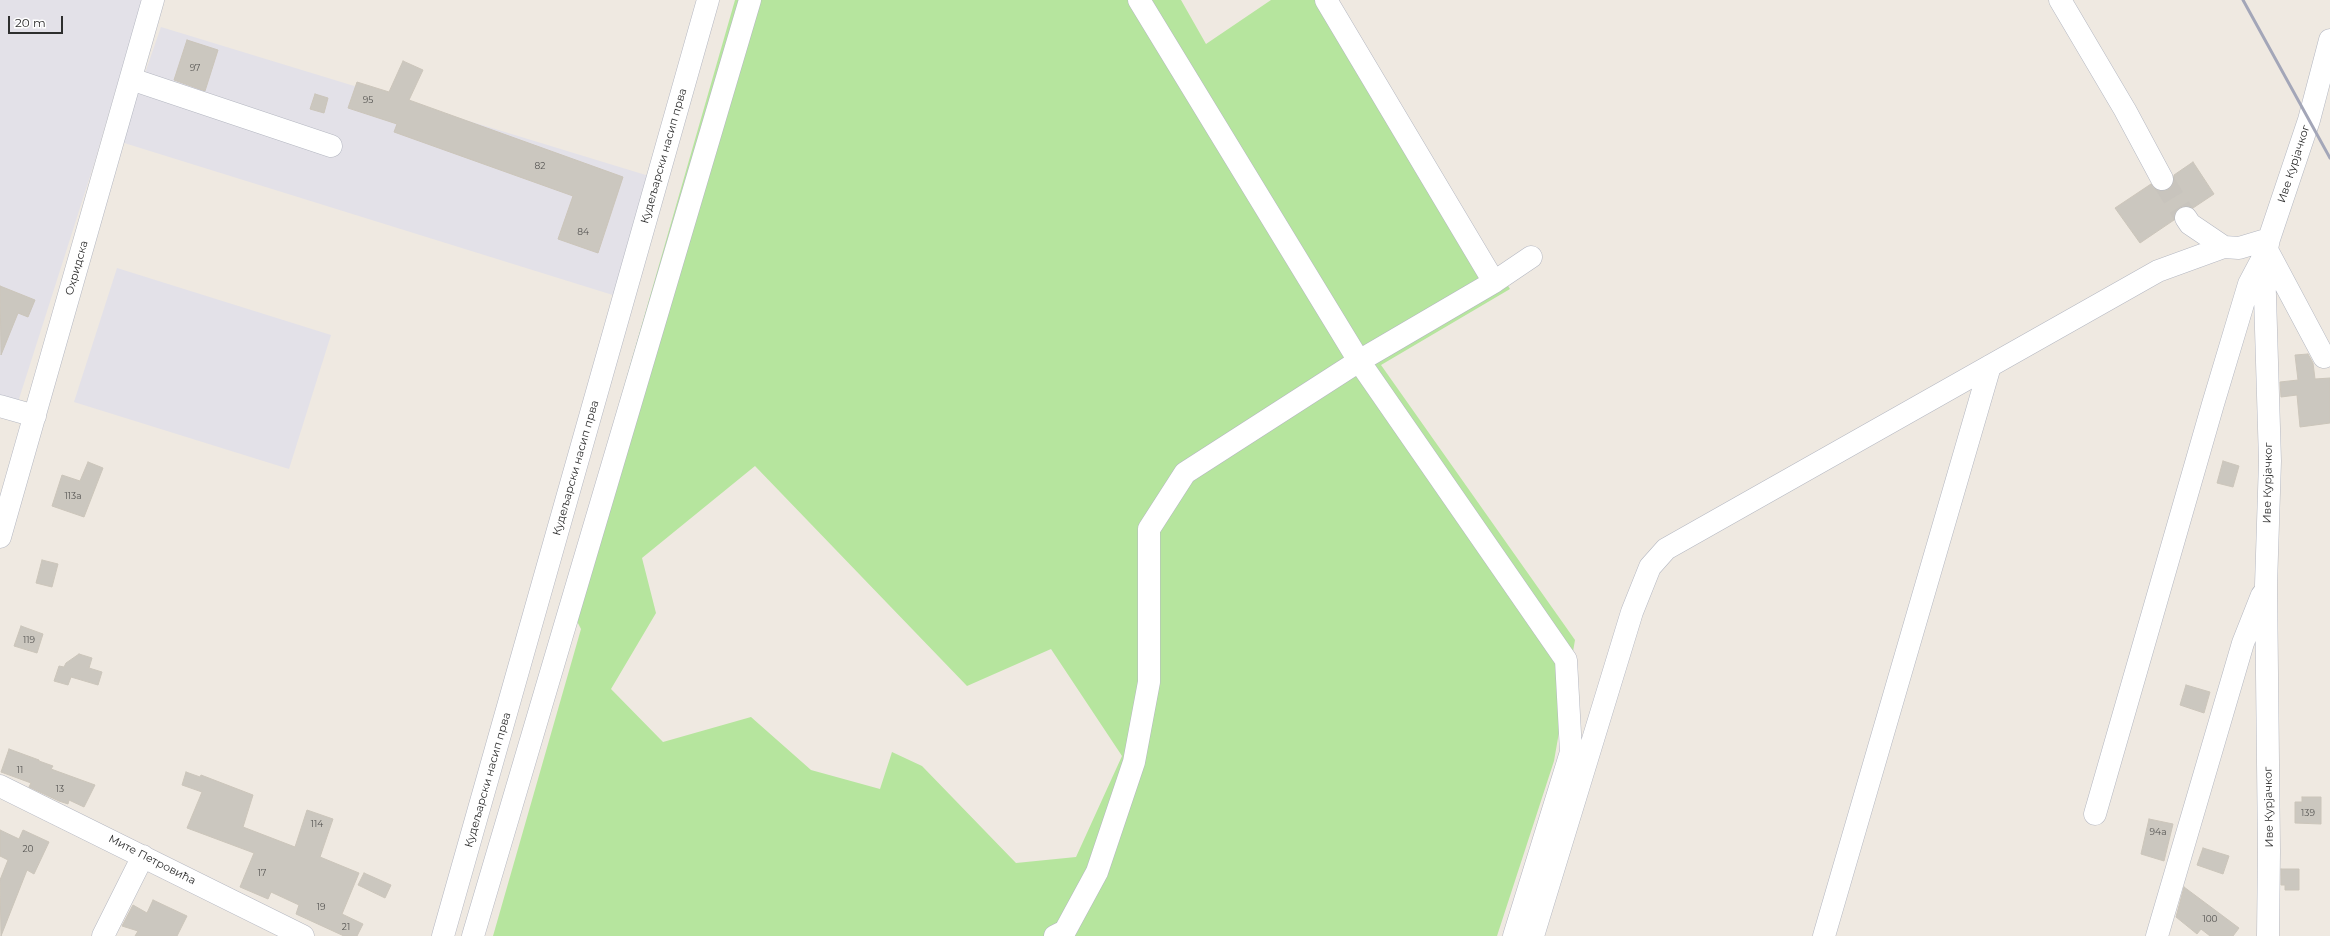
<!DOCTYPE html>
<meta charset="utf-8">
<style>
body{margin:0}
#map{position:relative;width:2330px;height:936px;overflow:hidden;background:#efe9e1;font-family:Montserrat,sans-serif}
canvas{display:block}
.scale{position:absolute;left:8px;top:16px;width:55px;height:18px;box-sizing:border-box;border:2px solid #2e2e2e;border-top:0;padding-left:5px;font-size:12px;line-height:14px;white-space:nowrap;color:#2e2e2e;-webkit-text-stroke:3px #fff;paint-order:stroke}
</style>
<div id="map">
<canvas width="2330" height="936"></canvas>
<div class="scale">20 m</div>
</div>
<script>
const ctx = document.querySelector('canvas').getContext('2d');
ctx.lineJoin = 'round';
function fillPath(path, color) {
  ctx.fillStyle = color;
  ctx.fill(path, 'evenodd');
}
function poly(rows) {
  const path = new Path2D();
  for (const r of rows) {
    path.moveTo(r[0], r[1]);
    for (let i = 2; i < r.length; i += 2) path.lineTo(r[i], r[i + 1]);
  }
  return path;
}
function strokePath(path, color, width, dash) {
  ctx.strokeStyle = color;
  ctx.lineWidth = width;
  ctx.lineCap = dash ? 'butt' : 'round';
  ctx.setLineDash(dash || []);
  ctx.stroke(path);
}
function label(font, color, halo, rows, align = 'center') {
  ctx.font = font + ' Montserrat,sans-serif';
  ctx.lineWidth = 3;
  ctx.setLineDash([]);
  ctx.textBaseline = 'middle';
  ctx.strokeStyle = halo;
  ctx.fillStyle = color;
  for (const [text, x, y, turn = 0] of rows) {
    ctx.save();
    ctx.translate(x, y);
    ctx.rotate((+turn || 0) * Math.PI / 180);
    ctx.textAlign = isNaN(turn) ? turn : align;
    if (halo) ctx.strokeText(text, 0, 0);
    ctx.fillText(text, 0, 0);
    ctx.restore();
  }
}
fillPath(poly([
 [0,0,142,0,94,164,18,402,0,397],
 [161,27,649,176,616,296,121,142],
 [117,268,331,335,289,469,74,402]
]), '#e3e1e8');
fillPath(poly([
 [735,0,1181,0,1206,44,1271,0,1334,0,1510,289,1381,365,1575,640,1554,761,1497,936,493,936,581,629,564,596],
 [755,466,967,686,1051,649,1122,756,1076,857,1016,863,922,766,892,752,880,789,811,770,751,717,663,742,611,689,656,613,642,558]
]), '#b6e59e');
const building = poly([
 [187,40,218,50,205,91,174,80,187,40],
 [403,61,423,70,409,100,623,177,598,253,558,239,573,196,394,132,397,124,348,108,357,82,389,92,403,61],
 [315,94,328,98,324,113,310,109,315,94],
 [2193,162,2214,194,2193,208,2186,206,2179,208,2175,213,2174,220,2140,243,2115,208,2151,184,2156,190,2162,191,2168,190,2173,185,2174,175,2193,162],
 [0,286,35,300,28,317,18,313,1,355,0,286],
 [2308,354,2313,363,2315,379,2330,378,2330,423,2300,427,2297,395,2281,397,2280,382,2298,380,2295,355,2308,354],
 [2223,461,2239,466,2233,487,2217,483,2223,461],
 [88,462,103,468,84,517,52,506,62,475,80,481,88,462],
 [42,560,58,564,52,587,36,583,42,560],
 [21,626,43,634,37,653,14,646,21,626],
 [79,654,92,658,89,668,102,672,98,685,71,677,68,685,54,681,59,666,64,667,66,663,79,654],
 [2186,685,2210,692,2204,713,2180,705,2186,685],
 [9,749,39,760,39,761,53,766,51,769,95,785,84,807,69,800,68,804,59,801,29,787,31,783,1,772,9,749],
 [186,772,200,777,201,775,253,795,243,827,295,847,307,810,333,819,320,857,359,873,342,914,363,924,357,936,344,936,296,914,299,905,271,892,268,899,240,887,254,853,187,828,202,792,182,785,186,772],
 [2302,797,2321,797,2321,824,2295,823,2295,802,2302,802,2302,797],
 [2149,819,2173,824,2164,861,2141,854,2149,819],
 [0,830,19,839,23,830,49,842,34,874,27,870,1,936,0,880,8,860,0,856,0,830],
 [2203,848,2229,856,2223,874,2197,865,2203,848],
 [2281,869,2299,869,2299,890,2285,890,2285,885,2281,885,2281,869],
 [364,873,391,885,385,898,358,885,364,873],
 [2184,887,2239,928,2233,936,2210,936,2201,929,2197,934,2176,917,2184,887],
 [153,900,187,916,177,936,135,936,138,931,122,926,133,905,147,913,153,900]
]);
fillPath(building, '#cbc7bf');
strokePath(building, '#cbc5ba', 1);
strokePath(poly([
 [2162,179,2186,218]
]), '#c8c4bd', 22, [22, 11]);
const minor = poly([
 [1139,0,1359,361,1566,660,1571,752,1514,936],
 [1326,0,1494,282],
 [2060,0,2125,110,2162,179],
 [131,79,331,146],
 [2186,218,2190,224,2224,247,2239,248,2269,239],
 [0,406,35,416],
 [0,537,153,0],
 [0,786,303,936],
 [2095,814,2213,404,2249,284,2267,250,2324,357],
 [103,936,143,856],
 [443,936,708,0],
 [473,936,750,0],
 [1055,936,1065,931,1097,872,1134,762,1149,682,1149,529,1185,473,1359,361,1494,282,1531,257],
 [1533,936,1632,612,1650,567,1666,549,2158,271,2224,247],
 [1824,936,1990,366],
 [2157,936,2243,643,2262,595],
 [2268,936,2269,851,2266,585,2270,461,2264,263,2269,239,2309,120,2330,40]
]);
strokePath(minor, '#b4b7c1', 23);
strokePath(minor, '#fff', 22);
strokePath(poly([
 [2243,0,2330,158]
]), '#a3a6b8', 3);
label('9px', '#555452', null, [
 ["97",195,68],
 ["95",368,100],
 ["82",540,166],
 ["84",583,232],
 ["113a",73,496],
 ["119",29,640],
 ["11",20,770],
 ["13",60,789],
 ["139",2308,813],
 ["114",317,824],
 ["94a",2158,832],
 ["20",28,849],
 ["17",262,873],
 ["19",321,907],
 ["100",2210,919],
 ["21",346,927]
]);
label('11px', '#2e2e2e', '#fff', [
 ["Кудељарски насип прва",664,156,-74],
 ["Иве Курјачког",2294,164,-72],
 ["Охридска",77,268,-74],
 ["Кудељарски насип прва",576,468,-74],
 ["Иве Курјачког",2268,483,-89],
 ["Кудељарски насип прва",488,780,-74],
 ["Иве Курјачког",2269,807,-91],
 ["Мите Петровића",152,860,27]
]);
</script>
